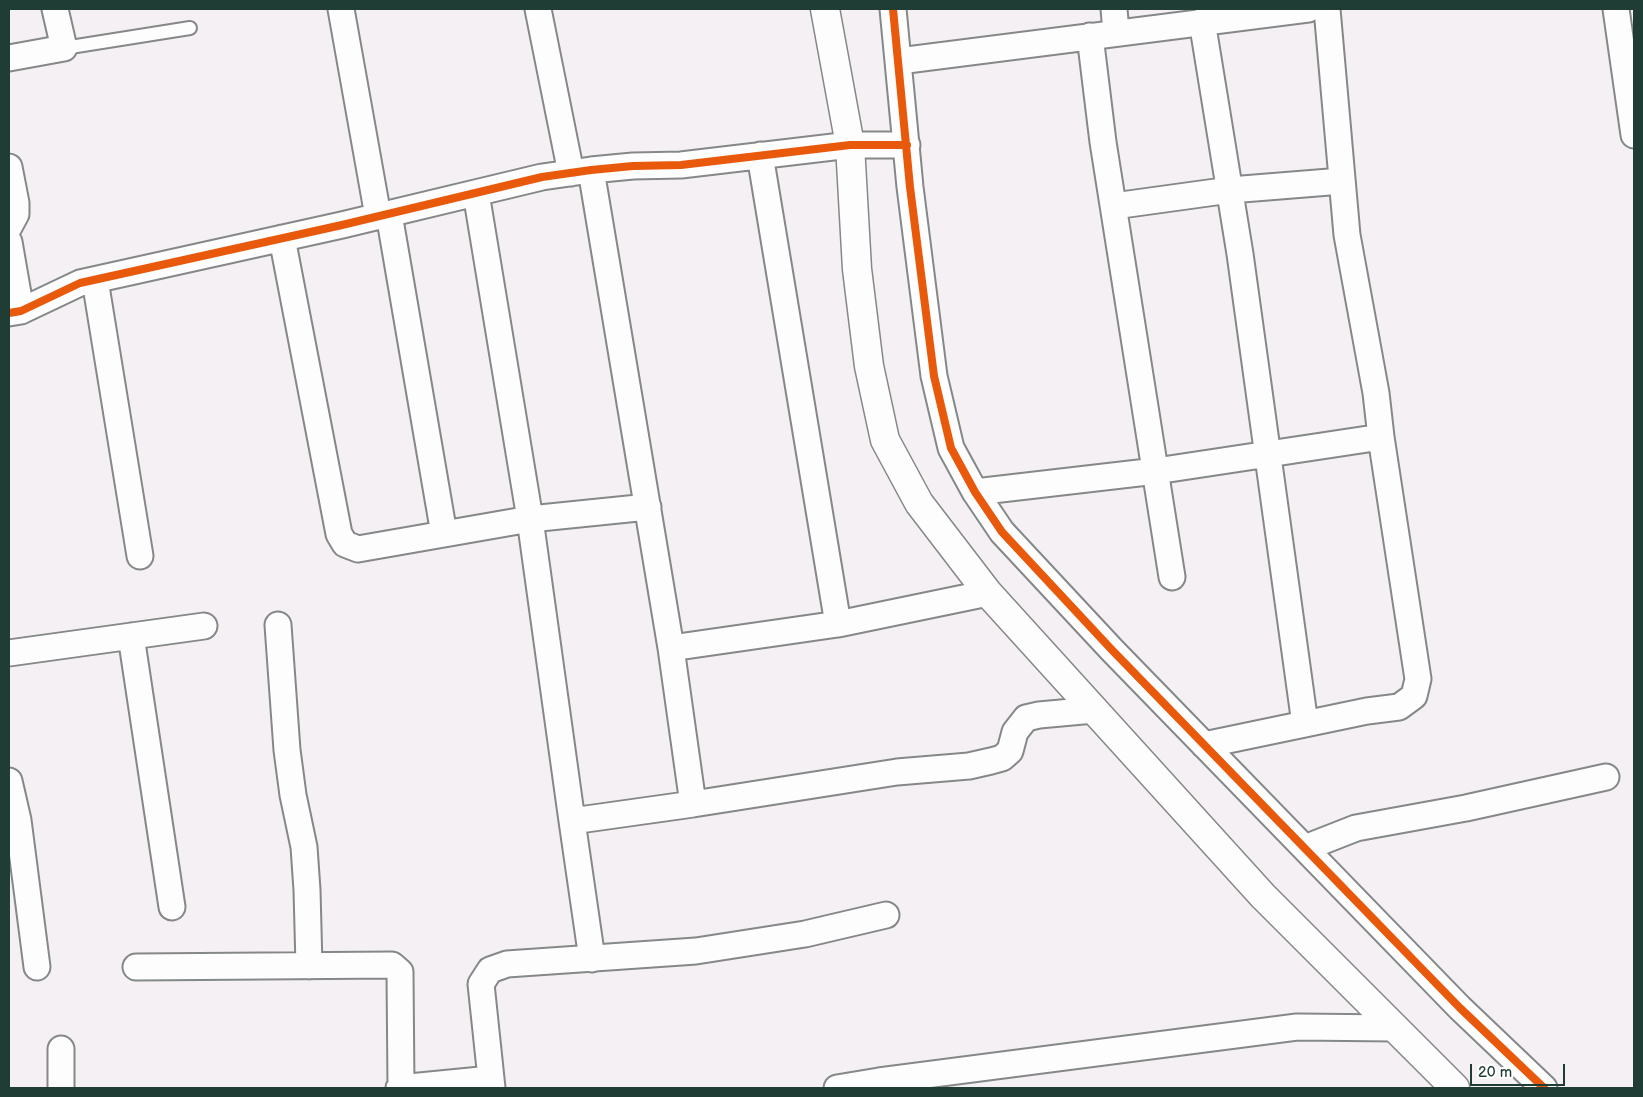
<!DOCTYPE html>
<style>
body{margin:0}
#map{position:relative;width:1643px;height:1097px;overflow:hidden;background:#f5f0f3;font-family:"Balsamiq Sans",sans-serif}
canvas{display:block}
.frame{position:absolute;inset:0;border:10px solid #1f3d34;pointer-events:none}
.scale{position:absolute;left:1470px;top:1064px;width:95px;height:22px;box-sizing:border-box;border:2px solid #1f3d34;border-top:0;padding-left:6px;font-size:15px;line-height:18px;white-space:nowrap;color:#1f3d34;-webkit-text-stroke:4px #fff;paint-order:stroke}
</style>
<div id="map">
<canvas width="1643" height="1097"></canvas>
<div class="frame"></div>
<div class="scale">20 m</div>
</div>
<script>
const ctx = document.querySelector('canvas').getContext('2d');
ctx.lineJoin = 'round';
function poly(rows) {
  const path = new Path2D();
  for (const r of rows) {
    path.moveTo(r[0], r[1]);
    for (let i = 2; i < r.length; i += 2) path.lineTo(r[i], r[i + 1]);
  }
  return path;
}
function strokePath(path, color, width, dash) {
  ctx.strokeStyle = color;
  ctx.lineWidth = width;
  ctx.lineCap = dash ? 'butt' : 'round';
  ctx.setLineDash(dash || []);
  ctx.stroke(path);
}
const lane = poly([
 [64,48,190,28]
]);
const street = poly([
 [341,9,378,216],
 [538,9,571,173],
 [893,9,910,187,934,376,951,448,975,492,1002,532,1112,650,1460,1008,1544,1088],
 [1114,9,1116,32],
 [1616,9,1634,135],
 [1202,21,1240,254,1305,724],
 [1090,36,1103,142,1172,577],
 [9,58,64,48,55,9],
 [899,61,1308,9],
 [760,155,838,624,988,593],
 [9,167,16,203,16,214,9,227],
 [591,170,671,648,838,624],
 [476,193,530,519,572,821,693,804],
 [1114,206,1230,190,1342,181],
 [389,214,444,534],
 [282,238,339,534,345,544,358,549,530,519,648,507],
 [9,242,21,311],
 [95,280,140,556],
 [9,313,21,311,80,283,342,225,542,177,591,170,633,166,681,165,850,145,907,145],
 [975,492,1156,471,1381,437],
 [278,625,287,750,293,795,304,847,307,890,309,966],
 [131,636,172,907],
 [671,648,693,804,897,772,969,766,991,761,1002,758,1010,751,1015,732,1026,718,1039,715,1094,710],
 [9,653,204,626],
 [1204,745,1367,711,1399,707,1414,696,1418,679,1381,437,1376,393,1347,235,1327,9],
 [9,781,18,820,37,967],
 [572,821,592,959],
 [1305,848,1356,828,1466,808,1606,777],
 [136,967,392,965,400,972,401,1088],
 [61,1049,61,1088],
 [399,1088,491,1079],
 [492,1088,481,984,490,970,507,964,696,951,805,934,886,915],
 [837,1088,879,1081,1297,1027,1396,1028]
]);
const secondary = poly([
 [825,9,850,145,857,269,869,366,885,440,919,503,988,593,1263,896,1455,1088]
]);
strokePath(lane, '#858888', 16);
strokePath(street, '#858888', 29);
strokePath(secondary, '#858888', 31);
strokePath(lane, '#fefdfd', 12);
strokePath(street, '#fefdfd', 25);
strokePath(secondary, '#fefdfd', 28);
strokePath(poly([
 [893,9,910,187,934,376,951,448,975,492,1002,532,1112,650,1460,1008,1544,1088],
 [9,313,21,311,80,283,342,225,542,177,591,170,633,166,681,165,850,145,907,145]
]), '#e8590c', 8);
</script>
